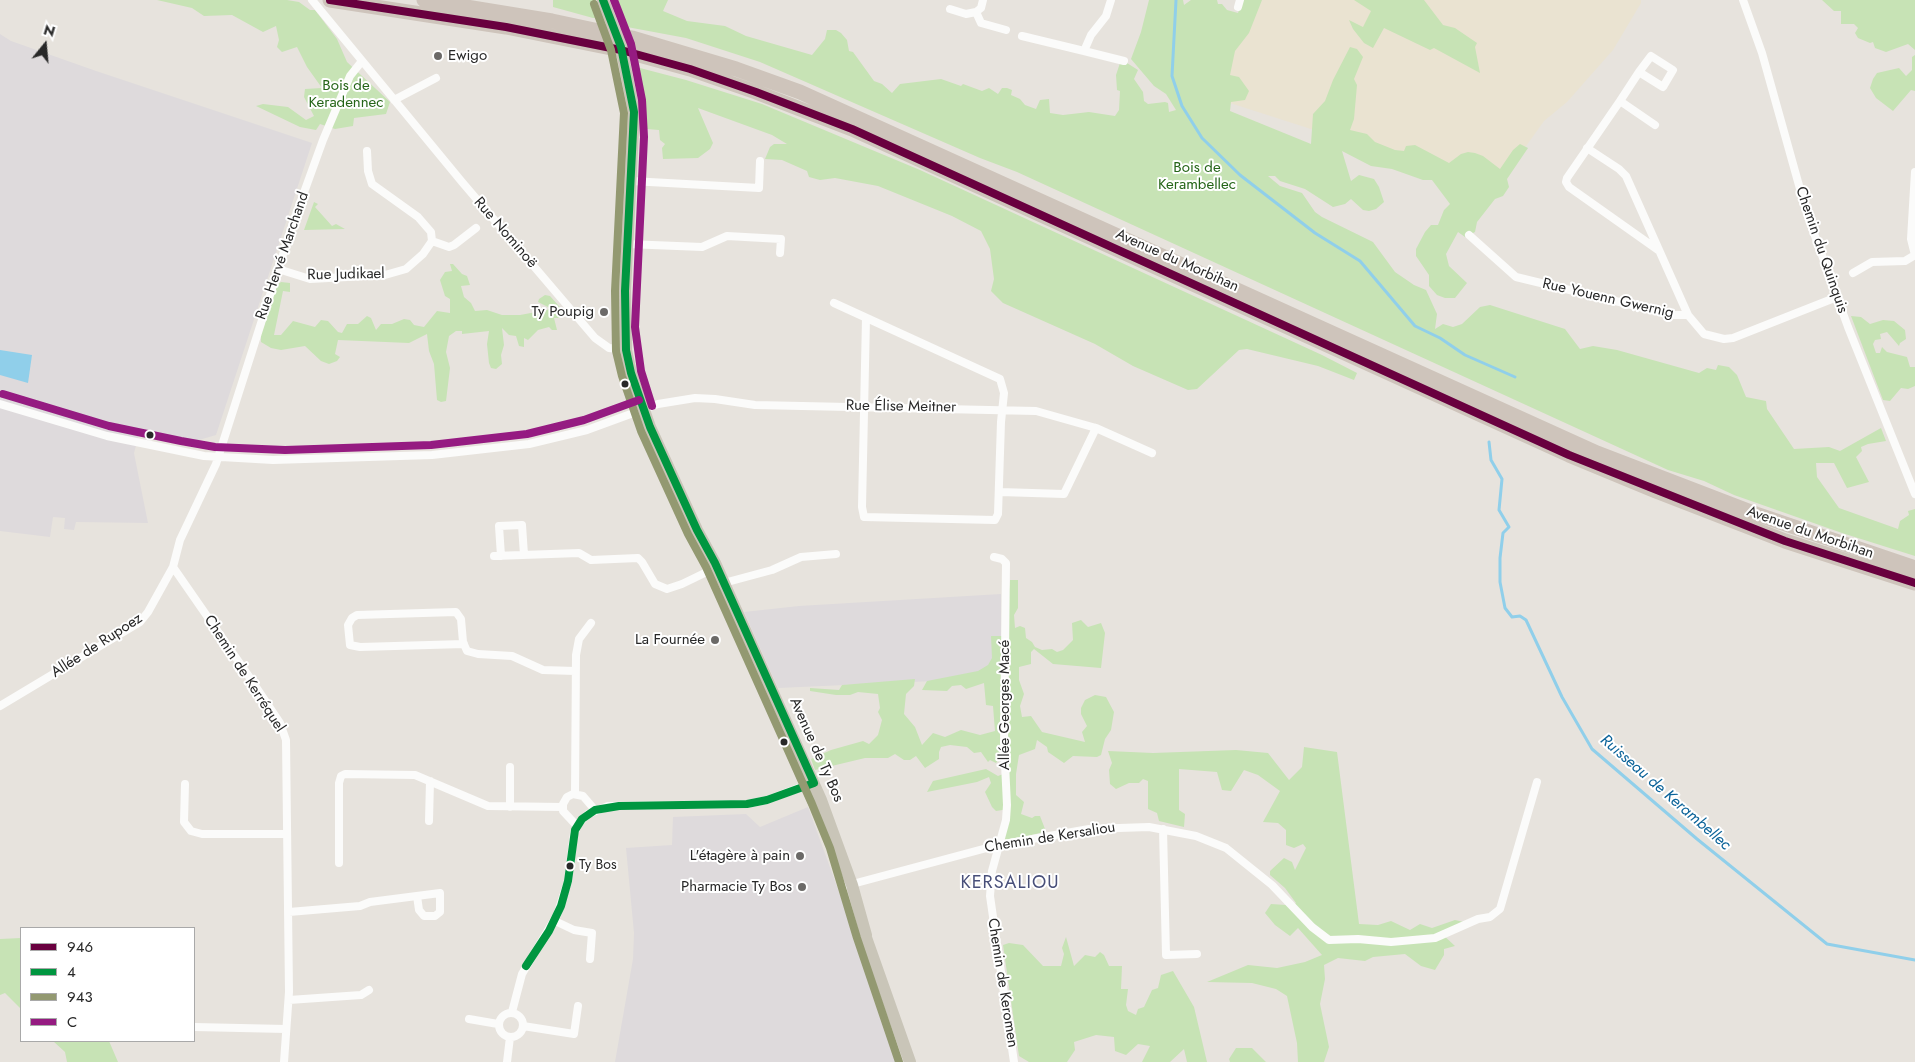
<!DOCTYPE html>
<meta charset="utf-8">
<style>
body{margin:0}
#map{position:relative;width:1915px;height:1062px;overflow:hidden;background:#e7e3dd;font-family:Jost,sans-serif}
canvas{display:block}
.legend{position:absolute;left:20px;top:927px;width:175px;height:115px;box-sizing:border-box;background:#fff;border:1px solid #a9a9a9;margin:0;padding:6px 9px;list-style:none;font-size:15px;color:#282828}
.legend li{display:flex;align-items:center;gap:10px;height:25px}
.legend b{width:25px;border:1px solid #a9a9a9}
.north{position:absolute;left:20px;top:20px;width:50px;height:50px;-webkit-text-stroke:4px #fff;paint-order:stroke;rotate:17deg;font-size:14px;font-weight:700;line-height:20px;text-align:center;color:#282828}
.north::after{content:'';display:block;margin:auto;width:18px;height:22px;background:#282828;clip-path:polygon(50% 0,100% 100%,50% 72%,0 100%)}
</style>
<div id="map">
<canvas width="1915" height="1062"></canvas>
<ul class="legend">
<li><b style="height:6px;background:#69003f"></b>946</li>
<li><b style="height:6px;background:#009640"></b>4</li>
<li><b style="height:6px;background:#939971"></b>943</li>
<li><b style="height:6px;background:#951b81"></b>C</li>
</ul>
<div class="north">N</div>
</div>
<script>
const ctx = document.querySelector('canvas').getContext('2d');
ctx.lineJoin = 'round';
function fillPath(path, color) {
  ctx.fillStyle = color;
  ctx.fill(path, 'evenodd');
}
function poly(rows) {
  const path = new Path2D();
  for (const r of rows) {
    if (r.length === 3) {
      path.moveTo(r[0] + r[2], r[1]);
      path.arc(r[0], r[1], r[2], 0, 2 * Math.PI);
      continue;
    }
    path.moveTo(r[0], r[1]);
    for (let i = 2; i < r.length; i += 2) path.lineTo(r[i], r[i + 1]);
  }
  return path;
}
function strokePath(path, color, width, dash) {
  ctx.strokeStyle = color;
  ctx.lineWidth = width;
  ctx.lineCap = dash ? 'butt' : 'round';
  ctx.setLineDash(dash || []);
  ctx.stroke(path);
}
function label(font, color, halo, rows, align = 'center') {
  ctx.font = font + ' Jost,sans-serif';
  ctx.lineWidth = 4;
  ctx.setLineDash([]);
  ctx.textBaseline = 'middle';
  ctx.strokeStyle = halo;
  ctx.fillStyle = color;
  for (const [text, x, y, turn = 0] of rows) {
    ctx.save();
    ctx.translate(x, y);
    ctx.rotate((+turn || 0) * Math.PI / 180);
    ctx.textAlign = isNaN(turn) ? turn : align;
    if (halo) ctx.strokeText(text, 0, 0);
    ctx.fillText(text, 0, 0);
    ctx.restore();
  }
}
fillPath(poly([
 [0,34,11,41,96,71,312,143,216,435,192,442,139,434,134,453,148,523,76,522,74,530,64,529,65,518,53,517,50,537,0,531],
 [1001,594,1001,678,778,688,744,612,799,606],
 [808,807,901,1062,615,1062,633,959,634,933,626,848,672,845,673,817,746,814,760,827]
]), '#dedadc');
fillPath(poly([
 [1245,0,1641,0,1641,3,1613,50,1567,102,1544,121,1504,177,1314,130,1230,103,1219,86,1236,18]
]), '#eae3d1');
fillPath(poly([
 [157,0,287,0,299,2,310,10,315,10,337,39,347,62,390,102,386,114,354,118,353,126,335,129,320,124,316,130,300,127,256,106,263,104,288,107,306,120,314,116,304,97,305,89,322,88,307,67,297,47,282,52,277,47,279,40,276,26,263,32,232,15,204,16,192,8],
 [553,0,594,0,598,6,601,18,593,18,553,7],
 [613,0,668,0,663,11,687,21,725,26,746,36,812,55,825,39,827,30,836,30,841,33,847,40,849,51,853,52,874,81,882,84,892,93,900,84,941,79,961,86,963,84,982,91,989,88,998,94,1002,88,1007,88,1012,90,1011,95,1020,99,1025,105,1036,109,1040,100,1049,99,1050,113,1063,115,1089,112,1115,116,1119,110,1120,91,1117,90,1116,75,1120,63,1127,63,1138,70,1134,79,1143,92,1144,101,1148,104,1165,102,1168,103,1169,112,1176,110,1166,94,1154,86,1131,59,1141,32,1149,0,1183,0,1184,5,1191,0,1217,0,1218,4,1222,4,1227,10,1238,13,1243,0,1262,0,1249,33,1235,51,1230,75,1239,77,1249,91,1245,100,1231,102,1230,111,1311,144,1313,114,1325,101,1333,80,1350,47,1357,49,1363,57,1354,79,1357,85,1354,119,1350,130,1367,134,1375,142,1395,150,1404,151,1406,146,1415,145,1449,163,1461,154,1468,152,1475,153,1483,156,1500,169,1513,150,1520,144,1528,148,1507,179,1509,187,1503,196,1495,199,1477,222,1475,232,1465,237,1458,232,1446,254,1449,266,1467,283,1455,298,1445,298,1437,295,1429,286,1429,275,1416,256,1416,249,1425,232,1431,225,1438,225,1444,210,1450,204,1432,180,1423,180,1392,169,1371,166,1342,151,1351,181,1359,175,1374,179,1379,187,1384,202,1376,209,1369,211,1363,210,1351,199,1345,204,1333,207,1305,189,1280,181,1275,176,1268,176,1280,186,1302,193,1315,212,1322,217,1373,242,1395,272,1414,285,1426,290,1437,314,1435,329,1443,324,1453,327,1462,324,1480,307,1490,305,1565,329,1580,349,1593,346,1617,350,1699,373,1707,368,1716,370,1718,365,1729,367,1737,375,1746,397,1766,401,1767,409,1794,449,1829,447,1840,451,1881,428,1886,441,1868,444,1861,447,1862,451,1856,457,1869,482,1847,488,1834,463,1816,463,1817,477,1839,508,1898,529,1900,521,1909,515,1908,511,1915,509,1915,556,1842,533,1734,495,1704,481,1668,470,1017,172,980,158,760,62,686,38,627,27,618,15],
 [1354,0,1424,0,1443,25,1455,28,1477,43,1475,47,1480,73,1434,48,1430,50,1384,28,1373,48,1364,43,1353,29,1349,20,1363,27,1371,11],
 [1822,0,1915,0,1915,50,1908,44,1886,52,1875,48,1873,42,1870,43,1858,38,1855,33,1858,28,1854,24,1841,24,1841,11,1834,11],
 [1915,55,1915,91,1911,90,1893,111,1876,98,1870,88,1873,79,1877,73,1899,68,1906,76,1912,70,1912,57],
 [640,68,686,80,762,104,920,170,1322,355,1357,373,1354,380,1318,366,1247,349,1239,350,1197,389,1188,390,1133,366,1095,344,1003,303,991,291,994,279,990,249,981,231,952,216,878,186,835,178,820,180,809,177,807,171,782,160,765,159,770,147,774,144,787,144,772,135,698,108,713,143,710,149,698,158,663,159,662,148,665,144,660,140,659,130,647,129,643,94,637,73],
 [314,202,318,204,315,207,332,226,336,224,345,229,304,230],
 [450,264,453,264,462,274,467,276,470,285,461,286,464,297,471,303,475,311,487,310,502,315,520,315,547,310,550,308,538,302,539,299,545,295,550,296,566,314,561,318,554,318,557,330,552,330,549,327,538,330,528,340,524,338,524,347,519,346,516,336,509,335,502,328,504,345,501,355,502,364,496,369,491,368,489,363,487,344,489,331,462,334,462,331,456,331,449,336,446,352,450,368,446,401,441,402,437,400,434,364,429,351,427,334,409,343,338,340,335,354,340,357,337,361,329,364,321,361,305,346,281,350,271,348,261,342,261,334,265,323,265,315,276,286,281,282,290,283,290,292,283,291,274,335,281,335,293,321,315,327,321,320,328,321,338,332,342,333,347,324,358,324,367,316,371,318,376,330,381,324,392,324,404,319,410,320,414,325,424,327,437,311,450,313,450,299,445,296,440,280,445,272,452,271],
 [1851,316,1861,317,1870,324,1883,320,1894,321,1905,330,1906,339,1900,343,1899,346,1887,332,1880,334,1881,339,1875,340,1873,344,1876,353,1880,353,1882,347,1887,352,1907,357,1910,367,1915,367,1915,386,1908,389,1901,388,1890,401,1883,400],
 [1010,580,1018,580,1018,608,1014,615,1015,628,1020,626,1025,628,1026,638,1032,642,1035,647,1042,650,1052,649,1057,652,1063,650,1073,640,1072,623,1081,620,1088,627,1101,623,1105,633,1101,668,1053,664,1034,649,1031,652,1031,664,1019,667,1019,680,1024,694,1020,706,1022,717,1031,716,1042,732,1085,742,1082,732,1087,726,1081,714,1081,708,1085,700,1095,695,1106,697,1114,712,1111,730,1105,739,1101,755,1097,757,1073,756,1064,763,1048,752,1047,747,1037,740,1035,749,1019,755,1016,774,1016,795,1024,802,1021,814,1032,818,1035,816,1040,816,1045,829,1040,833,1007,841,1004,838,1009,809,996,811,992,807,985,792,991,783,989,777,977,782,927,792,933,781,986,769,998,776,1003,774,1007,756,1001,756,996,763,990,760,988,762,981,752,974,753,967,747,950,745,941,747,939,752,939,759,925,768,916,756,910,760,904,760,895,754,888,758,865,758,815,770,811,759,831,750,863,741,869,744,878,735,882,720,878,712,880,708,878,694,858,692,850,695,836,695,810,691,810,688,839,690,842,685,915,679,914,686,906,694,904,714,915,727,922,745,933,733,945,737,961,730,980,735,995,731,993,706,986,705,984,683,966,689,961,685,952,686,947,691,922,690,927,681,978,671,988,665,992,658,991,636,1004,636],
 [1304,747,1337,752,1359,924,1378,925,1391,921,1410,930,1420,924,1432,928,1455,920,1464,922,1440,932,1455,946,1444,949,1444,955,1435,970,1421,966,1405,954,1373,957,1365,961,1338,958,1324,965,1325,979,1320,1004,1329,1047,1324,1062,1298,1062,1297,1043,1287,996,1276,989,1252,983,1207,982,1248,965,1277,968,1305,962,1322,955,1298,928,1290,936,1275,925,1265,913,1271,904,1286,905,1290,908,1296,903,1285,888,1270,875,1270,871,1284,858,1292,862,1295,870,1306,848,1303,844,1294,848,1286,845,1286,830,1278,823,1263,822,1280,791,1258,775,1244,770,1231,791,1222,790,1217,772,1179,769,1179,810,1185,814,1184,827,1159,821,1157,813,1148,809,1148,781,1143,779,1139,783,1129,783,1116,789,1110,784,1109,770,1112,763,1108,751,1153,753,1236,750,1268,753,1289,780,1302,767],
 [1066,937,1074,966,1085,955,1095,957,1100,952,1104,955,1109,966,1122,966,1121,989,1128,989,1126,1005,1128,1011,1136,1015,1138,1009,1144,1007,1152,990,1158,988,1161,975,1173,971,1194,1007,1207,1062,1187,1062,1184,1049,1170,1062,1142,1062,1150,1046,1138,1044,1126,1055,1115,1051,1114,1037,1096,1035,1074,1042,1075,1050,1067,1062,1029,1062,1019,1056,1003,945,1009,943,1023,945,1043,966,1061,966,1064,954,1062,948],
 [21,938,21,1009,5,993,0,995,0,939],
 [53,1041,109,1041,118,1062,67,1062,65,1052],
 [1236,1048,1252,1048,1266,1062,1230,1062,1229,1059]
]), '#c7e3b5');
fillPath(poly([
 [0,350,32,355,28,383,0,375]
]), '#90cfea');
strokePath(poly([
 [1176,0,1172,76,1182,106,1202,138,1240,175,1315,233,1360,261,1415,326,1440,338,1465,355,1515,377],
 [1489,442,1491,460,1502,479,1499,510,1509,527,1503,533,1500,558,1500,582,1505,608,1512,617,1520,616,1526,620,1562,697,1592,749,1697,839,1827,944,1915,960]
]), '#90cfea', 3);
strokePath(poly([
 [312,0,462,182,595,338,609,348,626,350],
 [983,0,981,8,976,12,981,23,1006,30],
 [1743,0,1762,53,1807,214,1848,327,1915,494],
 [1238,7,1240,0],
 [950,9,966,14,976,12],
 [1022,36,1084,51,1091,35,1106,16,1111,0],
 [1084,51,1124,61],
 [1639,72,1663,87,1673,70,1651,56,1639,72,1620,101,1567,178,1566,182,1569,187,1658,250],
 [394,100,436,78],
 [1620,101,1655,125],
 [1587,148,1619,169,1626,176,1688,315],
 [1915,172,1911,239,1915,255],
 [631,181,759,188,760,161],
 [1469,235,1516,277,1673,315,1688,315,1704,334,1724,339,1733,338,1837,297],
 [432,241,449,247,454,245,476,228],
 [627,244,702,247,727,236,781,239,780,253],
 [278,269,310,279,385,275,406,269,423,254,432,241,431,232,418,217,372,184,368,171,367,151],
 [1853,273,1872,262,1905,261,1915,255],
 [834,303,1000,379,1004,393,1001,422,998,514,995,520,864,517,862,507,866,318],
 [0,404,107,436,204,456,273,460,432,455,529,444,587,430,658,404,695,398,715,399,755,405,1036,411,1096,428,1152,453],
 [1000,492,1064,494,1096,428],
 [494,556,579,553,591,560,638,558,642,562,655,584,667,589,682,584,717,567],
 [501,556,499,526,522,525,524,555],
 [994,557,1002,559,1006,563,1004,743,1007,805,1006,820,992,871,990,896,1014,1062],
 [720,584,772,570,801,557,836,554],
 [464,644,360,647,350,645,348,625,352,618,357,615,456,612,461,619,463,642,467,651,478,654,512,656,543,670,575,671],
 [0,706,140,622,148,612,173,567],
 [185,784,184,822,191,831,202,834,287,834],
 [575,794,576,655,579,639,591,623],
 [510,807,510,767],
 [429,821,430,781],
 [577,826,563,811,563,804,567,797,573,794,583,796,595,810],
 [1163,829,1166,955,1197,954],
 [339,863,339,783,341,776,345,774,415,775,488,806,562,807],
 [845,886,998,845,1089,829,1149,827,1196,836,1226,848,1272,885,1312,927,1329,940,1358,939,1391,942,1435,938,1478,919,1490,917,1500,909,1537,782],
 [289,912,360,906,370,902,440,893,440,912,435,916,424,916,419,910,417,896],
 [555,921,574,930,592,933,590,959],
 [289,1000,361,995,369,990],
 [512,1012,522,974,557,915,568,881,574,833,579,823,588,814,608,806,747,804,767,800,809,784],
 [511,1025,12],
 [469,1019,498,1024],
 [523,1026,574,1034,578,1006],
 [194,1027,286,1029],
 [284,1062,289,992,286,740,280,723,250,678,173,567,180,540,216,464,294,220,323,140,350,76,362,61],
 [507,1062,510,1037]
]), '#fbfbfa', 8);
strokePath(poly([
 [603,0,621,47,634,112,625,291,626,350,631,373,650,427,697,530,715,563,821,800,852,885,866,935],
 [786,739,815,805],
 [863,929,910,1062]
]), '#c9c5b8', 12);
strokePath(poly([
 [330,0,506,27,621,50,690,69,756,92,852,129,1569,455,1656,491,1785,541,1915,583],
 [424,0,552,21,632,38,736,69,800,92,1597,453,1756,514,1915,568]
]), '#cec4bb', 15);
strokePath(poly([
 [330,0,506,27,621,50,690,69,756,92,852,129,1569,455,1785,541,1915,583]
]), '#69003f', 8);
strokePath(poly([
 [526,966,549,931,561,906,568,881,575,830,582,819,595,810,619,806,747,804,767,800,814,783,715,563,697,530,650,427,631,373,626,350,625,291,634,112,621,47,603,0]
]), '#009640', 8);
strokePath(poly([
 [594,4,611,50,624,113,615,291,616,351,622,376,641,431,688,534,706,567,812,804,830,848,857,938,899,1062]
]), '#939971', 8);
strokePath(poly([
 [614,0,631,44,642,100,644,137,635,327,641,371,652,406],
 [3,394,109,426,181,441,215,447,285,450,431,445,527,434,584,420,639,400]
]), '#951b81', 8);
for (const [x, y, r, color] of [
 [438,56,5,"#6b6967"],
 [604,312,5,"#6b6967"],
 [625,384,4.5,"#282828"],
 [150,435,4.5,"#282828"],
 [715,640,5,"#6b6967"],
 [784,742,4.5,"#282828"],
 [800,856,5,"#6b6967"],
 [570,866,4.5,"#282828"],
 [802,887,5,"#6b6967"]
]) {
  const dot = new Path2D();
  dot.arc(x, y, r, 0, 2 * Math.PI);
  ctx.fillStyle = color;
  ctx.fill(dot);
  strokePath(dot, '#fff', 2);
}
label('14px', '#282828', '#fff', [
 ["Ty Bos",579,866]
], 'left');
label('15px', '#282828', '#fff', [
 ["Ewigo",448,56,"left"],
 ["Ty Poupig",594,312],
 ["La Fournée",705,640],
 ["L'étagère à pain",790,856],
 ["Pharmacie Ty Bos",792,887]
], 'right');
label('15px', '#256518', '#fff', [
 ["Bois de",346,86],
 ["Keradennec",346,103],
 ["Bois de",1197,168],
 ["Kerambellec",1197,185]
]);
label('15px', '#282828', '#fff', [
 ["Rue Nominoë",505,233,49],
 ["Chemin du Quinquis",1821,250,71],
 ["Rue Hervé Marchand",283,256,-71],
 ["Avenue du Morbihan",1177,261,24],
 ["Rue Judikael",346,275,-1],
 ["Rue Youenn Gwernig",1608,299,13],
 ["Rue Élise Meitner",901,407,1],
 ["Avenue du Morbihan",1810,533,19],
 ["Allée de Rupoez",97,646,-33],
 ["Chemin de Kerréquel",244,674,57],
 ["Allée Georges Macé",1005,705,-90],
 ["Avenue de Ty Bos",816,750,66],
 ["Chemin de Kersaliou",1050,838,-9],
 ["Chemin de Keromen",1002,983,81]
]);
label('italic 16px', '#0b6399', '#fff', [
 ["Ruisseau de Kerambellec",1665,793,41]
]);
ctx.letterSpacing = '1px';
label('18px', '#484f79', '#fff', [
 ["KERSALIOU",1010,884]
]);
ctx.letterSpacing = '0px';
</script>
